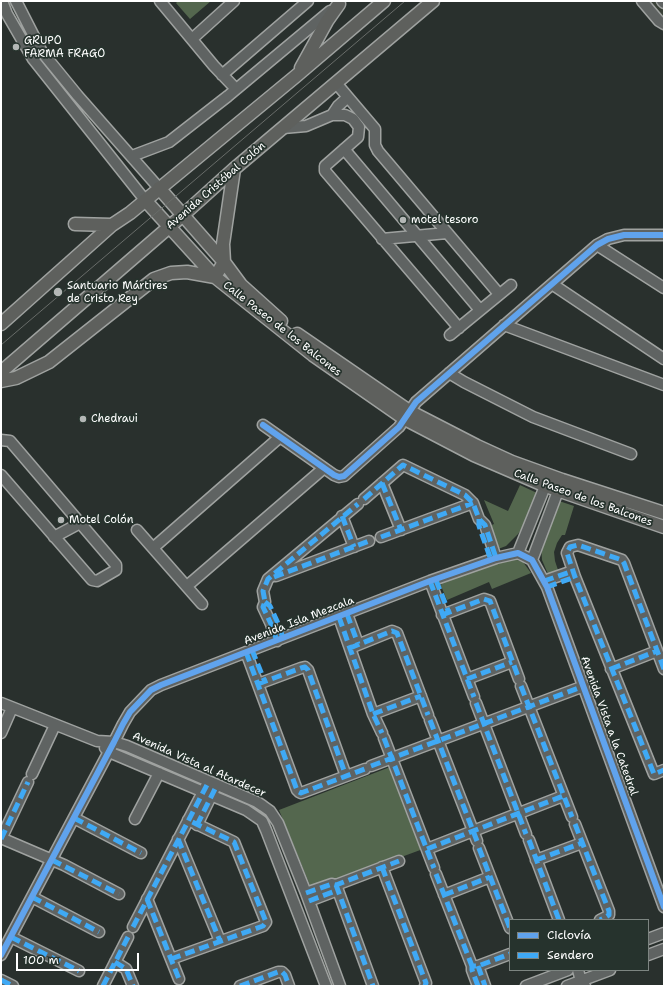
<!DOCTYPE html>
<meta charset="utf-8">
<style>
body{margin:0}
#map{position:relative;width:665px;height:987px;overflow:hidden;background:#29302d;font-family:"Shantell Sans",sans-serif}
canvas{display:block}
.frame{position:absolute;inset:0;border:2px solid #fff;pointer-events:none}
.legend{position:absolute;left:509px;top:919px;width:140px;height:52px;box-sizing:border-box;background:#26332d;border:1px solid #7d8581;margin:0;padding:5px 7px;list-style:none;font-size:12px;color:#fff}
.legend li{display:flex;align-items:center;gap:8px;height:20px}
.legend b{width:20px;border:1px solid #7d8581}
.scale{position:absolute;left:16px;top:953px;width:123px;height:18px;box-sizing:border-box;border:2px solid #fff;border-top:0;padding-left:5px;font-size:12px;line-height:14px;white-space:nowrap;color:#fff;-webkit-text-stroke:3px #26332d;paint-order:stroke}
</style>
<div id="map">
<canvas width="665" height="987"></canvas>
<div class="frame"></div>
<ul class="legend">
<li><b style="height:5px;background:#60a3ed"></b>Ciclovía</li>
<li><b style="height:5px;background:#3fa9f5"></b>Sendero</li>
</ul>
<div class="scale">100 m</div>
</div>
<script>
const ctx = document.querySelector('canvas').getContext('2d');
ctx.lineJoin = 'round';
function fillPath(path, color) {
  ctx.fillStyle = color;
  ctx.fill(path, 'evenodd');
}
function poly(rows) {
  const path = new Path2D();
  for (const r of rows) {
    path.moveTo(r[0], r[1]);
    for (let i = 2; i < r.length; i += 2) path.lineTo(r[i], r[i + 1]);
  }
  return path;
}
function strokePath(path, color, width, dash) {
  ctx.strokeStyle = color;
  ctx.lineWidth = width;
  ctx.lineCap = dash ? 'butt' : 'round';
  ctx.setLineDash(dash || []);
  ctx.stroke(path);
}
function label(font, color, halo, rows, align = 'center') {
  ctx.font = font + ' "Shantell Sans",sans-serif';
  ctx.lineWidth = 3.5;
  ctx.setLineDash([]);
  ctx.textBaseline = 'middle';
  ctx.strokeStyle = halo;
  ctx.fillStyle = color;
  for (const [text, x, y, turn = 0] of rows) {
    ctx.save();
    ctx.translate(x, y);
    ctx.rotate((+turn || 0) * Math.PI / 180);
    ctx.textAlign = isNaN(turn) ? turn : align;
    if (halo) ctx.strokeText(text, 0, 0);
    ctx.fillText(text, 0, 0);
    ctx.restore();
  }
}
fillPath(poly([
 [636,1,664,1,664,33]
]), '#394037');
fillPath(poly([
 [178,1,211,1,190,19,176,3],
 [520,485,537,493,523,527,518,534,506,546,498,549,489,526,494,524,484,500,508,511],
 [559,501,574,506,565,535,562,535,557,543,554,552,555,561,558,570,548,574,542,560,541,544],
 [511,558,523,562,531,573,492,589,489,582,447,600,441,586,442,582],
 [390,767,423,849,312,890,279,810]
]), '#54674e');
const minor = poly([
 [2,1,7,14,33,59,145,200],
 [16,1,42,52,78,96,159,188],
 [160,1,214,66,236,89],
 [642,1,659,21,664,24],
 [662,1,664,3],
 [192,39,234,1],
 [222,75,308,1],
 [336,83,375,129,375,145,378,151,499,294],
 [332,115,338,106,348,97],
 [283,128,306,126,332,115,345,115,353,119,359,127,358,137,325,166,325,171,459,328],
 [344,149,480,310],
 [132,156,169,142,228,96,330,11],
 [382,239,447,233],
 [597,245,664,288],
 [552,284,664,359],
 [504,325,664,385],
 [450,335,511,285],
 [449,373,464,382,533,417,631,454],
 [263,425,334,475,339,477,344,476,399,427,416,402,597,245,608,239,624,235,664,235],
 [1,440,10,441,116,565,116,570,97,581,92,580,1,475],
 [382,483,401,530],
 [364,499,403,465,465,495,473,503,479,519,485,525,496,558],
 [342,516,354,547],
 [137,530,202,604],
 [54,537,80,523],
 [381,537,473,503],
 [153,548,280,437],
 [518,553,548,479],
 [532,560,561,483],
 [276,576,369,541],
 [430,581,474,697],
 [544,581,573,571],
 [187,586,324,468],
 [347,614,358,644],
 [442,615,484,599,490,601,519,679],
 [339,617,373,714,382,733],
 [277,641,271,624,263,607,265,602,263,591,268,579,358,504],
 [350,648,392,631,397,633,428,715],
 [246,652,297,790,299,792,301,793,365,769],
 [611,669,657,651],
 [664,669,624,563,622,560,578,545,570,547,567,553,575,577,654,774,664,770],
 [467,679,512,662],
 [258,684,301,668,305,667,308,670,346,776],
 [521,686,572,817],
 [1,703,97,741,114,742,127,746,257,802,263,806,270,811,278,823,306,893,340,986],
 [476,703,526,834],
 [373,714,421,696],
 [430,720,477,841],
 [1,733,12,708],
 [384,738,434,868],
 [105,748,109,752,246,810,262,821,266,830,326,986],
 [371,766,584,686],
 [32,774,55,725],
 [74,818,141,853],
 [135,819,159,773],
 [575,824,609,911,609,915,606,917,600,920],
 [197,825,214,790],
 [1,838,64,865,119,894],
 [1,839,28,782],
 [178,839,220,941],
 [529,840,559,920],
 [479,848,510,928],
 [427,849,563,796],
 [536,860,582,843],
 [382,867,426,983,425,986],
 [436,874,472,966],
 [336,885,373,986],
 [306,893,332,884,336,885,399,861],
 [444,895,490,877],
 [32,897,99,932],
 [147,899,179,979],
 [309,901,338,890],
 [133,927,206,786],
 [11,937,79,971],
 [648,939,664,933],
 [1,955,114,742,123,724,130,712,151,690,161,685,430,581,496,558,518,553,532,560,547,587,664,907],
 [648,955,664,949],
 [171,959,263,926,266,922,234,842,188,820],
 [115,962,126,969,133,986],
 [478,966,485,986],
 [578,970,581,981,585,986],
 [1,980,13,986],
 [103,986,128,937],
 [240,986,278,972,282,972,285,975,289,986],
 [478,986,472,970,472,966,478,966,510,954],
 [526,986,568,970],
 [567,986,610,970]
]);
const major = poly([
 [301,68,327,21,339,4],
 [159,188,224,262,241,285,281,321],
 [145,200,215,277,313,355,405,419,474,455,546,486,664,527],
 [75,224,112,225],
 [1,324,112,225,130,213,296,76,384,1],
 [297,334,409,411,477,446,512,462,562,480,664,513],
 [1,372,183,215,234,169,433,1],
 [1,381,16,378,49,362,154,279,171,273,187,272,215,277,224,262,223,244,234,169]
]);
strokePath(minor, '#9fa2a0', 13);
strokePath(major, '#9fa2a0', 15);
strokePath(minor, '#5f6362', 10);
strokePath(major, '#5e605d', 12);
strokePath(poly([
 [1,345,405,1]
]), '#686c69', 1);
strokePath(poly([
 [382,483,401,530],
 [364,499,403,465,465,495,473,503,479,519,485,525,496,558],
 [342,516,354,547],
 [479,519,479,526,491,560],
 [381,537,473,503],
 [274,577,369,541],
 [436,580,449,613],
 [430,581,474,697],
 [544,581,573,571],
 [547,587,575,577],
 [265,602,270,606,277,621,283,638],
 [347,614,358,644],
 [442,615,484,599,490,601,519,679],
 [339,617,373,714,382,733],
 [277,641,271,624,263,607,265,602,263,591,268,579,358,504],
 [350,648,392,631,397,633,428,715],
 [252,650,265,682],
 [246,652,297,790,299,792,301,793,365,769],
 [611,669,657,651],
 [664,669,624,563,622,560,578,545,570,547,567,553,575,577,654,774,664,770],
 [467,679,512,662],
 [258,684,301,668,305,667,308,670,346,776],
 [521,686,572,817],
 [476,703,526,834],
 [373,714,421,696],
 [430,720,477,841],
 [384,738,434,868],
 [371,766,584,686],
 [74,818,141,853],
 [575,824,609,911,609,915,606,917,600,920],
 [197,825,217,785],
 [1,839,28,782],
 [178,839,220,941],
 [529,840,559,920],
 [479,848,510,928],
 [427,849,563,796],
 [52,860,119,894],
 [536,860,582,843],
 [382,867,426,983,425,986],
 [436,874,472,966],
 [336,885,373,986],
 [306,893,332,884,336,885,399,861],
 [444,895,490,877],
 [32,897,99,932],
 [147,899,179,979],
 [309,901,338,890],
 [133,927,209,781],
 [11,937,79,971],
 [171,959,263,926,266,922,234,842,188,820],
 [115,962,126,969,133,986],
 [478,966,485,986],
 [1,980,13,986],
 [103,986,128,937],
 [240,986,278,972,282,972,285,975,289,986],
 [478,986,472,970,472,966,478,966,510,954]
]), '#3fa9f5', 5, [10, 5]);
strokePath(poly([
 [263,425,334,475,339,477,344,476,399,427,416,402,597,245,608,239,624,235,664,235],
 [1,955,114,742,123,724,130,712,151,690,161,685,430,581,496,558,518,553,532,560,547,587,664,907]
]), '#60a3ed', 6);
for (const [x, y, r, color] of [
 [16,47,4,"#b4b7b6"],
 [403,220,4,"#b4b7b6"],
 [58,292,5,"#b4b7b6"],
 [83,419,4,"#b4b7b6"],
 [61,520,4,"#b4b7b6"]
]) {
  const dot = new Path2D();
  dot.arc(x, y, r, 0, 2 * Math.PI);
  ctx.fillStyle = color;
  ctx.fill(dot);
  strokePath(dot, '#26332d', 1.5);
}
label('11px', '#fff', '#26332d', [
 ["GRUPO",24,41],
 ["FARMA FRAGO",24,54],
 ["motel tesoro",411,220],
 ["Santuario Mártires",67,286],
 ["de Cristo Rey",67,299],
 ["Chedraui",91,419],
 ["Motel Colón",69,520]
], 'left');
label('11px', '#fff', '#26332d', [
 ["Avenida Cristóbal Colón",216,186,-41],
 ["Calle Paseo de los Balcones",282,329,38],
 ["Calle Paseo de los Balcones",583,498,20],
 ["Avenida Isla Mezcala",299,621,-21],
 ["Avenida Vista a la Catedral",609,726,70],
 ["Avenida Vista al Atardecer",199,765,24]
]);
</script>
